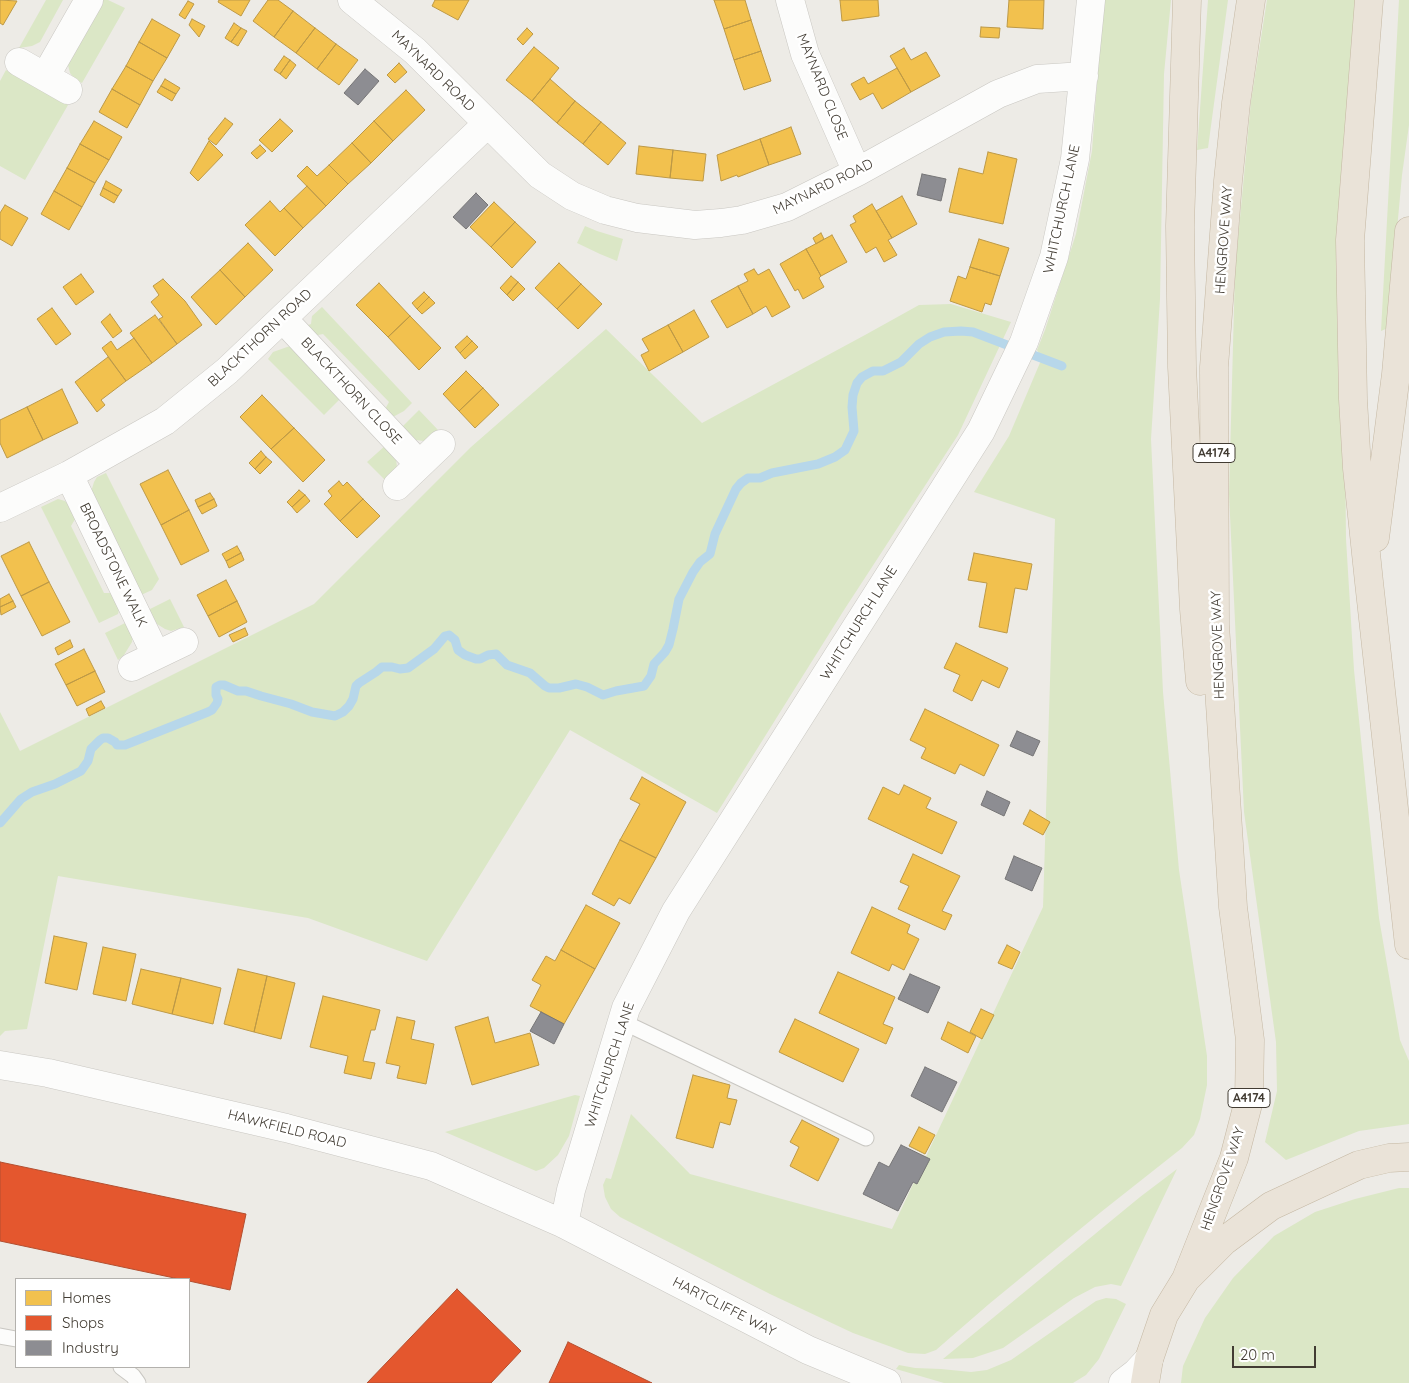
<!DOCTYPE html>
<style>
body{margin:0}
#map{position:relative;width:1409px;height:1383px;overflow:hidden;background:#edebe6;font-family:Quicksand,sans-serif}
canvas{display:block}
.legend{position:absolute;left:15px;top:1278px;width:175px;height:90px;box-sizing:border-box;background:#fff;border:1px solid #b3b1ad;margin:0;padding:6px 9px;list-style:none;font-size:15px;color:#423c33}
.legend li{display:flex;align-items:center;gap:10px;height:25px}
.legend b{width:25px;border:1px solid #b3b1ad}
.scale{position:absolute;left:1232px;top:1346px;width:84px;height:22px;box-sizing:border-box;border:2px solid #423c33;border-top:0;padding-left:6px;font-size:15px;line-height:18px;white-space:nowrap;color:#423c33;-webkit-text-stroke:4px #fff;paint-order:stroke}
</style>
<div id="map">
<canvas width="1409" height="1383"></canvas>
<ul class="legend">
<li><b style="height:14px;background:#f2c14e"></b>Homes</li>
<li><b style="height:14px;background:#e4572e"></b>Shops</li>
<li><b style="height:14px;background:#8d8d92"></b>Industry</li>
</ul>
<div class="scale">20 m</div>
</div>
<script>
const ctx = document.querySelector('canvas').getContext('2d');
ctx.lineJoin = 'round';
function fillPath(path, color) {
  ctx.fillStyle = color;
  ctx.fill(path, 'evenodd');
}
function poly(rows) {
  const path = new Path2D();
  for (const r of rows) {
    path.moveTo(r[0], r[1]);
    for (let i = 2; i < r.length; i += 2) path.lineTo(r[i], r[i + 1]);
  }
  return path;
}
function strokePath(path, color, width, dash) {
  ctx.strokeStyle = color;
  ctx.lineWidth = width;
  ctx.lineCap = dash ? 'butt' : 'round';
  ctx.setLineDash(dash || []);
  ctx.stroke(path);
}
function label(font, color, halo, rows, align = 'center') {
  ctx.font = font + ' Quicksand,sans-serif';
  ctx.lineWidth = 5;
  ctx.setLineDash([]);
  ctx.textBaseline = 'middle';
  ctx.strokeStyle = halo;
  ctx.fillStyle = color;
  for (const [text, x, y, turn = 0] of rows) {
    ctx.save();
    ctx.translate(x, y);
    ctx.rotate((+turn || 0) * Math.PI / 180);
    ctx.textAlign = isNaN(turn) ? turn : align;
    if (halo) ctx.strokeText(text, 0, 0);
    ctx.fillText(text, 0, 0);
    ctx.restore();
  }
}
fillPath(poly([
 [46,0,63,0,40,42,32,46,19,48],
 [98,0,108,0,125,8,82,83,76,80,70,73,67,61],
 [1103,0,1171,0,1164,74,1160,299,1151,439,1163,692,1179,870,1207,1056,1207,1085,1200,1119,1194,1135,1182,1148,1101,1212,989,1304,936,1350,925,1354,908,1353,853,1333,770,1294,620,1217,611,1209,605,1197,603,1185,606,1178,611,1179,631,1114,690,1174,892,1229,1043,907,1055,519,974,492,1009,436,1042,358,1037,350,1045,330,1076,234,1092,151],
 [1208,0,1228,0,1208,148,1197,150],
 [1267,0,1357,0,1343,247,1346,539,1354,670,1379,918,1400,1040,1409,1061,1409,1124,1359,1131,1286,1160,1265,1142,1277,1091,1276,1042,1244,812,1229,494,1235,271,1251,101],
 [1399,0,1409,0,1409,125,1402,175,1388,328,1381,331],
 [6,70,68,105,25,180,0,166,0,81],
 [585,226,597,231,623,239,617,261,600,254,577,243],
 [951,304,1011,322,958,435,844,610,717,813,570,730,427,961,308,918,58,876,27,1029,5,1031,0,1036,0,712,20,751,314,604,471,447,606,329,702,423,865,335,919,305],
 [322,307,412,403,404,411,391,418,384,411,389,402,323,334,313,336,309,331,308,325,311,324,312,316],
 [290,346,342,397,324,415,268,359,273,352],
 [419,410,439,431,432,437,424,441,416,440,408,436,401,428],
 [386,445,396,459,397,467,393,475,387,482,367,462],
 [106,473,159,579,152,590,141,595,91,492,94,482,97,477],
 [58,499,65,501,71,507,77,516,71,526,104,593,115,593,120,606,118,614,99,623,41,507],
 [170,599,184,627,171,631,165,629,157,624,148,610],
 [129,621,133,635,132,642,124,655,118,660,105,633],
 [575,1095,580,1096,569,1136,558,1155,544,1168,536,1171,445,1132],
 [1177,1169,1121,1286,1111,1284,1095,1287,1074,1298,1003,1348,973,1358,943,1359,1140,1197],
 [1399,1188,1409,1188,1409,1383,1181,1383,1183,1366,1205,1318,1233,1278,1274,1236,1315,1212,1355,1199],
 [1106,1298,1116,1299,1126,1304,1099,1359,1086,1375,1073,1383,944,1383,896,1369,899,1365,915,1368,941,1369,971,1372,987,1370,1011,1360,1096,1301]
]), '#dbe7c6');
const homes = poly([
 [0,0,17,1,3,25,0,23,0,0],
 [219,0,250,0,241,16,218,2,219,0],
 [268,0,278,0,293,11,274,37,253,21,268,0],
 [435,0,469,0,458,20,432,6,435,0],
 [714,0,745,0,751,20,724,29,714,0],
 [840,0,878,0,879,16,842,21,840,0],
 [1009,0,1044,0,1043,29,1007,27,1009,0],
 [188,1,194,4,185,19,179,15,188,1],
 [293,11,315,28,296,53,274,37,293,11],
 [152,19,180,35,167,58,139,42,152,19],
 [192,19,205,26,199,37,189,25,192,19],
 [751,20,761,51,734,60,724,29,751,20],
 [234,23,241,28,231,42,225,38,234,23],
 [981,27,1000,28,999,38,980,37,981,27],
 [241,28,247,31,238,46,231,42,241,28],
 [315,28,336,44,317,69,296,53,315,28],
 [527,28,533,34,523,45,517,39,527,28],
 [139,42,167,58,153,81,126,66,139,42],
 [336,44,358,60,339,85,317,69,336,44],
 [534,47,559,68,532,101,506,80,534,47],
 [904,48,911,60,926,52,940,76,911,92,890,56,904,48],
 [761,51,771,81,744,90,734,60,761,51],
 [284,56,290,60,280,74,274,70,284,56],
 [290,60,296,65,286,79,280,74,290,60],
 [399,63,407,72,395,83,387,75,399,63],
 [126,66,153,81,140,105,112,89,126,66],
 [897,68,911,92,882,109,873,93,860,100,851,84,864,77,868,84,897,68],
 [165,79,180,88,176,94,161,86,165,79],
 [550,79,575,101,557,123,532,101,550,79],
 [161,86,176,94,172,101,157,92,161,86],
 [112,89,140,105,127,128,99,112,112,89],
 [406,90,425,110,393,141,374,121,406,90],
 [575,101,601,122,583,144,557,123,575,101],
 [225,118,233,124,216,145,208,139,225,118],
 [280,119,293,131,272,152,259,140,280,119],
 [94,121,122,137,109,160,80,144,94,121],
 [374,121,393,141,371,163,352,143,374,121],
 [601,122,626,143,608,165,583,144,601,122],
 [791,127,801,154,769,165,760,139,791,127],
 [760,139,769,165,738,177,737,175,721,181,717,155,760,139],
 [209,141,223,155,198,181,190,173,209,141],
 [352,143,371,163,348,184,329,165,352,143],
 [80,144,109,160,95,183,67,168,80,144],
 [260,145,266,151,257,159,251,153,260,145],
 [639,146,673,150,670,178,636,174,639,146],
 [673,150,706,154,703,181,670,178,673,150],
 [988,152,1017,159,1003,224,949,212,959,168,983,174,988,152],
 [329,165,348,184,326,206,297,176,307,166,317,176,329,165],
 [67,168,95,183,82,207,54,191,67,168],
 [106,181,122,190,118,196,103,188,106,181],
 [307,186,326,206,303,228,284,208,307,186],
 [103,188,118,196,114,203,100,195,103,188],
 [54,191,82,207,69,230,41,214,54,191],
 [902,196,917,224,892,238,876,211,902,196],
 [270,201,280,212,284,208,303,228,275,256,245,225,270,201],
 [494,202,515,222,491,247,470,227,494,202],
 [872,204,892,238,888,240,897,255,884,262,876,247,866,253,850,225,856,222,853,216,872,204],
 [5,205,28,218,12,246,0,239,0,213,5,205],
 [515,222,536,242,512,268,491,247,515,222],
 [821,233,824,239,816,244,813,238,821,233],
 [832,235,847,262,821,276,806,249,832,235],
 [979,239,1009,248,1000,276,970,267,979,239],
 [248,243,273,270,245,297,220,270,248,243],
 [806,249,821,276,819,278,824,287,803,299,798,289,795,291,780,264,806,249],
 [559,263,581,284,557,309,535,288,559,263],
 [970,267,1000,276,991,305,985,303,982,312,950,301,958,276,966,279,970,267],
 [754,269,758,275,769,269,790,307,772,317,766,306,753,314,738,286,748,281,744,274,754,269],
 [220,270,245,297,216,325,191,297,220,270],
 [81,274,94,292,76,305,63,287,81,274],
 [511,276,518,282,507,295,500,288,511,276],
 [163,279,185,301,202,325,177,344,159,319,163,317,151,302,159,295,153,286,163,279],
 [518,282,525,289,513,301,507,295,518,282],
 [379,283,410,316,388,337,356,305,379,283],
 [581,284,602,304,578,329,557,309,581,284],
 [738,286,753,314,727,328,711,301,738,286],
 [424,292,429,297,417,309,412,303,424,292],
 [429,297,435,303,422,314,417,309,429,297],
 [52,308,71,334,56,345,37,319,52,308],
 [694,310,709,337,683,352,668,325,694,310],
 [110,314,122,331,113,338,101,322,110,314],
 [155,315,177,344,152,363,130,333,155,315],
 [410,316,441,348,419,370,388,337,410,316],
 [668,325,683,352,649,371,641,355,649,351,642,339,668,325],
 [467,336,472,341,460,353,455,347,467,336],
 [134,338,152,363,126,381,102,348,111,341,117,350,134,338],
 [472,341,478,347,465,359,460,353,472,341],
 [108,357,126,381,101,400,105,405,97,412,75,382,108,357],
 [466,371,483,388,459,411,443,394,466,371],
 [483,388,499,405,475,428,459,411,483,388],
 [62,389,78,423,43,440,27,407,62,389],
 [262,395,294,428,271,449,240,417,262,395],
 [27,407,43,440,7,458,0,443,0,420,27,407],
 [294,428,325,460,303,482,271,449,294,428],
 [261,451,266,457,255,469,249,463,261,451],
 [266,457,272,462,260,474,255,469,266,457],
 [168,470,189,510,161,525,140,484,168,470],
 [339,481,343,486,347,482,363,499,340,521,324,504,332,496,328,491,339,481],
 [299,490,305,495,292,507,287,502,299,490],
 [210,493,214,499,198,507,195,500,210,493],
 [305,495,310,501,297,513,292,507,305,495],
 [214,499,217,506,202,514,198,507,214,499],
 [363,499,380,516,357,538,340,521,363,499],
 [189,510,209,551,181,565,161,525,189,510],
 [29,542,49,582,21,596,1,556,29,542],
 [237,546,241,553,226,561,222,554,237,546],
 [241,553,244,560,229,568,226,561,241,553],
 [974,553,1032,564,1027,590,1015,588,1007,633,979,627,987,583,968,580,974,553],
 [226,580,237,601,208,616,197,595,226,580],
 [49,582,70,622,42,636,21,596,49,582],
 [9,594,13,601,0,607,0,599,9,594],
 [13,601,16,607,1,615,0,607,13,601],
 [237,601,247,622,219,637,208,616,237,601],
 [245,628,248,635,233,642,229,635,245,628],
 [70,640,73,647,58,655,55,648,70,640],
 [956,643,1008,668,999,688,982,680,972,701,953,691,960,675,944,668,956,643],
 [84,649,95,671,66,685,55,664,84,649],
 [95,671,105,692,77,706,66,685,95,671],
 [101,701,105,708,89,716,86,709,101,701],
 [925,709,999,745,984,776,960,764,955,774,921,758,926,748,910,740,925,709],
 [642,777,686,802,656,858,620,840,640,804,630,799,642,777],
 [904,785,931,798,926,808,957,822,942,854,868,819,883,787,899,795,904,785],
 [1030,810,1050,822,1043,835,1023,824,1030,810],
 [620,840,656,858,630,904,619,898,614,906,592,894,620,840],
 [913,854,960,876,942,911,952,915,945,930,898,909,909,886,900,882,913,854],
 [586,905,620,923,595,969,561,950,586,905],
 [872,907,910,925,907,933,919,939,904,970,892,964,889,971,851,953,872,907],
 [54,936,87,943,77,990,45,983,54,936],
 [1007,945,1020,952,1012,969,998,963,1007,945],
 [103,947,136,954,126,1001,93,994,103,947],
 [561,950,595,969,564,1024,530,1006,541,985,532,980,546,956,555,961,561,950],
 [141,969,181,978,172,1014,132,1004,141,969],
 [238,969,267,976,254,1032,224,1024,238,969],
 [838,972,895,997,883,1024,893,1028,886,1044,819,1013,838,972],
 [267,976,295,983,281,1039,254,1032,267,976],
 [181,978,221,988,213,1024,172,1014,181,978],
 [323,996,380,1010,375,1030,371,1030,363,1061,375,1063,371,1079,344,1073,348,1056,310,1047,323,996],
 [981,1009,994,1015,982,1039,970,1032,981,1009],
 [397,1017,415,1021,411,1039,434,1044,426,1084,397,1078,400,1066,386,1063,397,1017],
 [488,1017,495,1043,530,1033,539,1065,472,1085,455,1027,488,1017],
 [795,1019,859,1049,843,1082,779,1052,795,1019],
 [948,1022,976,1036,968,1053,941,1039,948,1022],
 [693,1075,730,1085,727,1098,737,1100,730,1125,720,1122,713,1148,676,1138,693,1075],
 [802,1120,839,1139,818,1181,790,1166,799,1147,790,1142,802,1120],
 [919,1127,935,1135,925,1154,909,1146,919,1127]
]);
fillPath(homes, '#f2c14e');
strokePath(homes, '#bd9946', 1);
const shops = poly([
 [0,1162,246,1214,230,1290,189,1281,189,1279,179,1279,0,1241,0,1162],
 [457,1289,521,1351,491,1383,367,1383,457,1289],
 [568,1342,652,1383,549,1383,568,1342]
]);
fillPath(shops, '#e4572e');
strokePath(shops, '#b34f30', 1);
const industry = poly([
 [365,69,379,81,358,105,344,93,365,69],
 [922,174,946,179,941,201,917,195,922,174],
 [476,193,488,205,466,229,453,217,476,193],
 [1017,731,1040,741,1033,756,1010,746,1017,731],
 [987,791,1010,802,1004,816,981,805,987,791],
 [1014,856,1042,868,1032,891,1005,879,1014,856],
 [910,974,940,987,928,1013,898,999,910,974],
 [541,1012,564,1024,554,1044,530,1031,541,1012],
 [925,1067,957,1082,942,1112,911,1096,925,1067],
 [901,1145,930,1159,917,1184,913,1182,898,1211,863,1194,879,1162,889,1167,901,1145]
]);
fillPath(industry, '#8d8d92');
strokePath(industry, '#767576', 1);
strokePath(poly([
 [0,823,21,799,32,792,55,784,81,771,88,761,91,749,100,740,103,738,108,738,115,742,117,745,125,745,208,712,212,710,217,703,218,699,216,695,216,687,220,685,224,685,238,691,246,691,261,696,291,704,312,712,335,716,343,712,349,706,353,699,356,686,359,683,376,672,382,667,392,667,400,669,408,668,434,649,445,636,449,635,455,640,458,650,465,655,476,659,480,659,488,655,496,654,507,665,530,673,545,686,549,688,559,688,576,684,587,687,603,695,616,691,644,686,651,676,654,664,665,652,669,645,673,629,679,599,693,572,700,562,710,554,715,534,736,489,741,483,748,478,760,478,772,473,818,464,835,457,845,450,854,431,852,407,853,395,857,383,862,377,873,371,883,371,901,362,919,344,930,337,944,332,961,331,973,332,1062,366]
]), '#b7d7ea', 9);
const lane = poly([
 [623,1022,866,1138],
 [0,1336,16,1339],
 [121,1367,133,1376,138,1383]
]);
const street = poly([
 [352,0,415,51,540,175,572,196,605,210,637,218,695,225,721,223,742,220,787,207,857,172,998,94,1037,79,1084,76],
 [790,0,805,54,857,172],
 [19,62,68,90],
 [45,77,89,0],
 [283,319,419,464],
 [69,475,156,655],
 [397,486,441,444],
 [0,508,69,475,165,421,227,371,487,124],
 [132,667,184,642],
 [0,1065,48,1073,286,1128,431,1166,564,1224,808,1350,887,1383],
 [564,1224,571,1190,626,1008,676,911,981,431,1024,342,1054,257,1075,159,1091,0],
 [1123,1383,1136,1373,1149,1359]
]);
const highway = poly([
 [1187,0,1180,226,1182,367,1194,609,1200,681],
 [1369,0,1350,240,1353,399,1357,468,1369,582,1409,945],
 [1375,538,1396,374,1409,231],
 [1186,1279,1234,1158,1249,1100,1250,1040,1233,907,1215,625,1214,367,1228,181,1236,103,1251,0],
 [1145,1383,1149,1359,1164,1315,1186,1279,1224,1241,1271,1206,1359,1165,1389,1158,1409,1157]
]);
strokePath(lane, '#c9c7c2', 17);
strokePath(street, '#c9c7c2', 29);
strokePath(highway, '#c4b7a2', 29);
strokePath(lane, '#fcfcfb', 15);
strokePath(street, '#fcfcfb', 28);
strokePath(highway, '#eae3d8', 28);
for (const [x, y, w] of [
 [1214,453,42],
 [1249,1098,42]
]) {
  const box = new Path2D();
  box.roundRect(x - w / 2, y - 9.5, w, 19, 4);
  ctx.fillStyle = '#fff';
  ctx.fill(box);
  strokePath(box, '#423c33', 1);
}
label('bold 12px', '#423c33', null, [
 ["A4174",1214,453],
 ["A4174",1249,1098]
]);
label('14px', '#423c33', '#fff', [
 ["MAYNARD ROAD",433,71,44],
 ["MAYNARD CLOSE",822,87,68],
 ["MAYNARD ROAD",823,187,-26],
 ["WHITCHURCH LANE",1062,209,-78],
 ["HENGROVE WAY",1224,240,-86],
 ["BLACKTHORN ROAD",260,338,-43],
 ["BLACKTHORN CLOSE",351,391,47],
 ["BROADSTONE WALK",113,565,64],
 ["WHITCHURCH LANE",859,623,-58],
 ["HENGROVE WAY",1218,645,-92],
 ["WHITCHURCH LANE",610,1065,-72],
 ["HAWKFIELD ROAD",287,1129,14],
 ["HENGROVE WAY",1223,1179,-71],
 ["HARTCLIFFE WAY",724,1307,27]
]);
</script>
